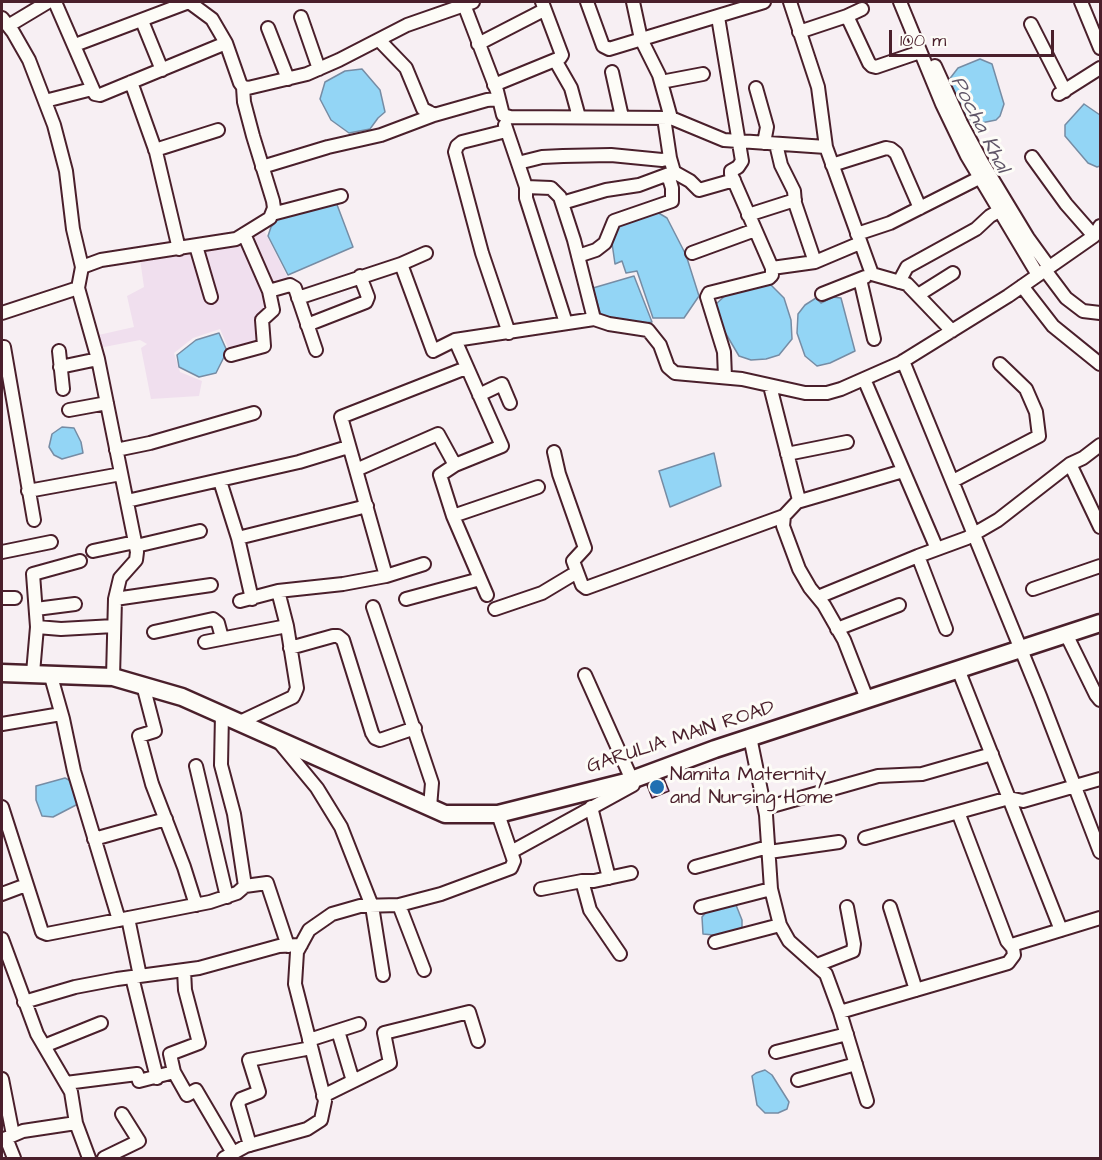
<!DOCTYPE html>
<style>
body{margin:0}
#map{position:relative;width:1102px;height:1160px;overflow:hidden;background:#f7eff3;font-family:"Architects Daughter",sans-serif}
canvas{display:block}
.frame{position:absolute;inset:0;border:3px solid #4a1f2b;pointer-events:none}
.scale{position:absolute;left:889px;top:30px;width:165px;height:27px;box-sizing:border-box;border:3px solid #4a1f2b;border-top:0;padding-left:8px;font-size:18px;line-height:21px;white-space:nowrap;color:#4a1f2b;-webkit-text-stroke:4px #fdfcf7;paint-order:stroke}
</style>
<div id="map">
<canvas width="1102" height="1160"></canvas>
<div class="frame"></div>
<div class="scale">100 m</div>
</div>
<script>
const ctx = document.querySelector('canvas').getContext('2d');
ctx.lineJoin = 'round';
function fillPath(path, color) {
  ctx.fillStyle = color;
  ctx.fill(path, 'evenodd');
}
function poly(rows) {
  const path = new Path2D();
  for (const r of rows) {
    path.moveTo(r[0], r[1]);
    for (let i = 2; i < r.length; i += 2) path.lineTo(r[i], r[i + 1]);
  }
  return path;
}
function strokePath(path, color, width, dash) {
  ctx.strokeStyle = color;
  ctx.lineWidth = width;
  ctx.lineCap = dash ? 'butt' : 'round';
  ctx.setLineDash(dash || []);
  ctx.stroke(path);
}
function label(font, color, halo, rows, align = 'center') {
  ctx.font = font + ' "Architects Daughter",sans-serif';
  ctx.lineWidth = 6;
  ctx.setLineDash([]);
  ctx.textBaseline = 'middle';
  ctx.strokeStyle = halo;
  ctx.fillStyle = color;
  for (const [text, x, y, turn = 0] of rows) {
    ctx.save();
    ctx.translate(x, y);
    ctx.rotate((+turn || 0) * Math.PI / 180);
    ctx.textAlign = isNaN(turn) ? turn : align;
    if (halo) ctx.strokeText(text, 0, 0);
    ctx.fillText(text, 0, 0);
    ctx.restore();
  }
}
fillPath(poly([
 [263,228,290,282,268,292,271,309,257,317,264,345,229,350,220,329,193,338,174,353,180,372,202,381,199,396,151,399,141,348,147,344,140,340,99,348,94,336,134,327,127,296,144,287,140,259]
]), '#f0dfee');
const water = poly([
 [980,59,992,64,1004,104,1000,116,996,120,976,124,965,116,948,81,958,68,980,59],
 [362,69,380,90,385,112,378,118,370,129,349,133,331,120,320,99,325,82,345,71,362,69],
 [1084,104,1100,115,1100,166,1097,167,1088,163,1065,136,1065,125,1084,104],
 [336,202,353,247,288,275,268,236,271,227,280,217,336,202],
 [657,212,667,218,686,255,699,296,684,318,653,318,637,271,626,273,622,261,615,264,612,243,619,222,657,212],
 [634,276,652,322,629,326,601,316,593,288,634,276],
 [766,280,784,298,791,320,792,339,779,355,766,359,751,360,739,356,719,322,716,304,727,294,766,280],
 [833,297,841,298,855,351,830,363,817,366,805,356,797,333,798,314,805,305,816,298,821,303,833,297],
 [219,333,227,351,216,373,199,377,179,367,177,355,196,340,219,333],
 [62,427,74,428,81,442,83,453,62,459,54,455,49,447,52,434,62,427],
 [714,453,721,486,670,507,659,471,714,453],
 [65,778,71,781,78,804,53,817,42,816,36,800,36,786,65,778],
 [736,905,742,920,742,928,735,934,725,936,703,934,702,917,708,910,736,905],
 [765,1070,772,1075,789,1102,787,1109,778,1113,765,1113,757,1105,752,1076,756,1073,765,1070]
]);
fillPath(water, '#93d5f5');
strokePath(water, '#768ca4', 1.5);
const building = poly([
 [664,779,669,791,652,798,647,785,664,779]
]);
fillPath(building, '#dfb9e2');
strokePath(building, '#4a1f2b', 1.5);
const street = poly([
 [55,2,95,94,100,95,226,43],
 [189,2,212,19,226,43,240,83,243,87,248,88,307,74,339,60,407,25,473,2],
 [463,2,497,91,503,115,510,117,671,118,724,140,826,147,872,274,907,284,952,331],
 [587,2,603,46,609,49,764,2],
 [633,2,641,39,659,75,671,118],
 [790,2,818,87,826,147],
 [900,2,942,104,967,156,1038,275],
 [1081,2,1100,48],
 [847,16,869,63,872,66,876,67,920,52],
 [301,17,319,69],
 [718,17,742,161,738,167,731,171,731,174,772,268,815,262],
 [2,18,13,32,29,60,54,125,66,171,73,229,82,267],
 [142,21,162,70],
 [1031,24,1065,91],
 [8,26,48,2],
 [268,28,288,79],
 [799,32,847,16,862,9],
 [379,40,406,68,423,109,429,112,434,115,487,100,498,99],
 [478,44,544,10],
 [75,45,189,2],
 [555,60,571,88,579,117],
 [935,66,961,123,982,162,1028,238,1049,267],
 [612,72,622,117],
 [131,82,156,152,179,249],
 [661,82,703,74],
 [494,85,560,58,562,55,542,2],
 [756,88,767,127,764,143],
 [1059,94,1100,68],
 [45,101,92,89],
 [505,125,526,187,551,188,560,197,574,240,594,319],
 [506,131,462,142,457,146,455,152,482,253,509,333],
 [776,144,781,165,794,191,795,203,815,262,860,243],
 [155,150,218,130],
 [1032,157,1066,204,1094,236],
 [518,163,542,157,563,156,611,155,662,160,670,158],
 [832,165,886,148,891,149,896,153,920,208],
 [262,167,328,147,381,135,434,115],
 [674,172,690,181,699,190,734,180],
 [526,187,526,198,566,323],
 [562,203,606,190,639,185,674,172,670,158,664,118],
 [272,214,341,196],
 [748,215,795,200],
 [244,234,269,291,290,285,295,288,316,350],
 [857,234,890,223,979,178],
 [196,246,211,297],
 [692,253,755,230],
 [578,256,596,250,605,243,614,221,672,201,672,188,668,175],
 [401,264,433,351,455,340],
 [1045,270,1066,298,1083,311,1100,313],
 [860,279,874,339],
 [899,282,907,267,976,229,990,216,999,211],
 [1022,286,1053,326,1100,364],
 [822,294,865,277],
 [918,295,953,273],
 [298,298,401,264,426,253],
 [2,313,78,288],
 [307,325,366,302,368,297,360,276],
 [2,347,4,347,34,520],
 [59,351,63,389],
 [231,355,264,346,262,320,273,310,269,291],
 [903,361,1040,696,1100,852],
 [60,367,98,359],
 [725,377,724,352,707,297,709,293,769,278,772,275,772,268],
 [864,379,937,549],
 [770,386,799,500,784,516,783,526,799,569,810,588,824,605,844,640,867,699],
 [479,395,502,384,510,403],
 [69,410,107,403],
 [116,450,150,443,254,413],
 [554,452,559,474,585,548,573,561,582,585,586,588,784,516],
 [787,454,847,442],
 [1070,464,1100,527],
 [455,465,440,475,453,516,487,595],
 [356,470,438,434,455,465,502,446,455,340,594,319,609,324,648,330,660,345,668,367,675,373,742,379,805,393,827,393,841,389,900,363,1008,296,1094,236,1100,226],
 [220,481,238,538,252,599],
 [953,481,1039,436,1036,412,1026,389,1000,364],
 [28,491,121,474],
 [127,501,299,462,348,447],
 [797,502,903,471],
 [453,516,538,487],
 [238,538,367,506],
 [136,546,200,531],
 [93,551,135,542],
 [2,552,51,542],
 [918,556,946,629],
 [386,576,341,417,466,368],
 [1033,589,1100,566],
 [278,591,287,626],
 [818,597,918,556,967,538,998,520,1070,464,1083,458,1100,445],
 [2,598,15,598],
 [115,599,211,585],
 [406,599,480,579],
 [240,601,278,591,343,584,386,576,424,564],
 [373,607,432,783,430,807],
 [36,609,75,604],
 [495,609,542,593,577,572],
 [37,627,61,629,114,626],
 [837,629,899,605],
 [154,632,213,619,218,623,222,638],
 [1066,634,1096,695,1100,700],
 [205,642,287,626,297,688,295,693,293,697,240,722],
 [290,648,333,636,338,636,343,640,372,733,375,738,380,740,415,728],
 [958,669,1061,930],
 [33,673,37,627,33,574,80,561],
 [50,673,63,719,74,771,119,920],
 [585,675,632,780],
 [113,677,115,599,120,578,136,560,137,552,98,359,78,288,82,267,101,260,236,239,270,218,274,208,273,201,253,136,244,102,243,87],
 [143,685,155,731,139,736,152,784,184,867,196,905],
 [2,724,61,714],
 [750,737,766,815,771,889,780,925,789,941,826,974,840,1012,867,1101],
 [279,742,317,788,341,827,372,906,383,975],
 [196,766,227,897],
 [2,807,42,932,47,934,210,902,237,893,245,886,234,814,221,765,222,714],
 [591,807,609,878],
 [765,808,878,776,922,774,992,754],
 [958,812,1007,941,1013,948],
 [865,838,1009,798,1023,801,1100,779],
 [94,839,166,819],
 [511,852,633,785],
 [769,852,839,842],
 [695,867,768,847],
 [582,881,590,910,620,954],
 [245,886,267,883,288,946],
 [541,889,582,881,594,881,631,873],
 [2,894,26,885],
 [399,905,424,970],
 [701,907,771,889],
 [890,907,916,990],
 [128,918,140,976],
 [2,939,37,1034,71,1092,76,1123,89,1158],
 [715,942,780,925],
 [817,965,853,951,854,944,847,907],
 [184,970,185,990,199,1043,170,1054,174,1072,187,1095,196,1090,233,1153],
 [132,977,157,1078],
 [24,1002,75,987,117,979,199,968,279,946,301,945],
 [840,1012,1008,963,1014,955,1013,948,1015,944,1100,918],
 [338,1031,353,1081],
 [309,1040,359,1024],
 [44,1046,101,1023],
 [776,1052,847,1034],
 [2,1079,13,1135],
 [798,1080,856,1064],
 [66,1083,137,1074,139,1081,174,1072],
 [323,1096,390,1063,384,1033,469,1012,478,1041],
 [6,1138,14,1158],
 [2,1140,23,1131,76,1123],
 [250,1145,238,1104,241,1099,259,1092,249,1060,311,1048],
 [104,1158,139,1141,122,1114],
 [224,1158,246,1146,307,1129,321,1120,325,1101,295,984,297,952,309,930,332,914,360,906,399,905,441,894,511,868,514,861,498,814]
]);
const secondary = poly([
 [2,673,113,677,182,697,445,814,498,814,626,782,715,749,1100,623]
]);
strokePath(street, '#4a1f2b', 16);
strokePath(secondary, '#4a1f2b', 21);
strokePath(street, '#fdfcf7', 12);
strokePath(secondary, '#fdfcf7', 16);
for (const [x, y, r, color] of [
 [657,787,8,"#1f6fb2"]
]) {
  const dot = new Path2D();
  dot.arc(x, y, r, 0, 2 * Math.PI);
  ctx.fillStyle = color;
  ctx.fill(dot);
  strokePath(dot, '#fdfcf7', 2);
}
label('20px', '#4a1f2b', '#fdfcf7', [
 ["GARULIA MAIN ROAD",681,738,-18]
]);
label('20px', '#4a1f2b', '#fdfcf7', [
 ["Namita Maternity",670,776],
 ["and Nursing Home",670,799]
], 'left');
label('italic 21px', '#605668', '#fdfcf7', [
 ["Pocha Khal",979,125,63]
]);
</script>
